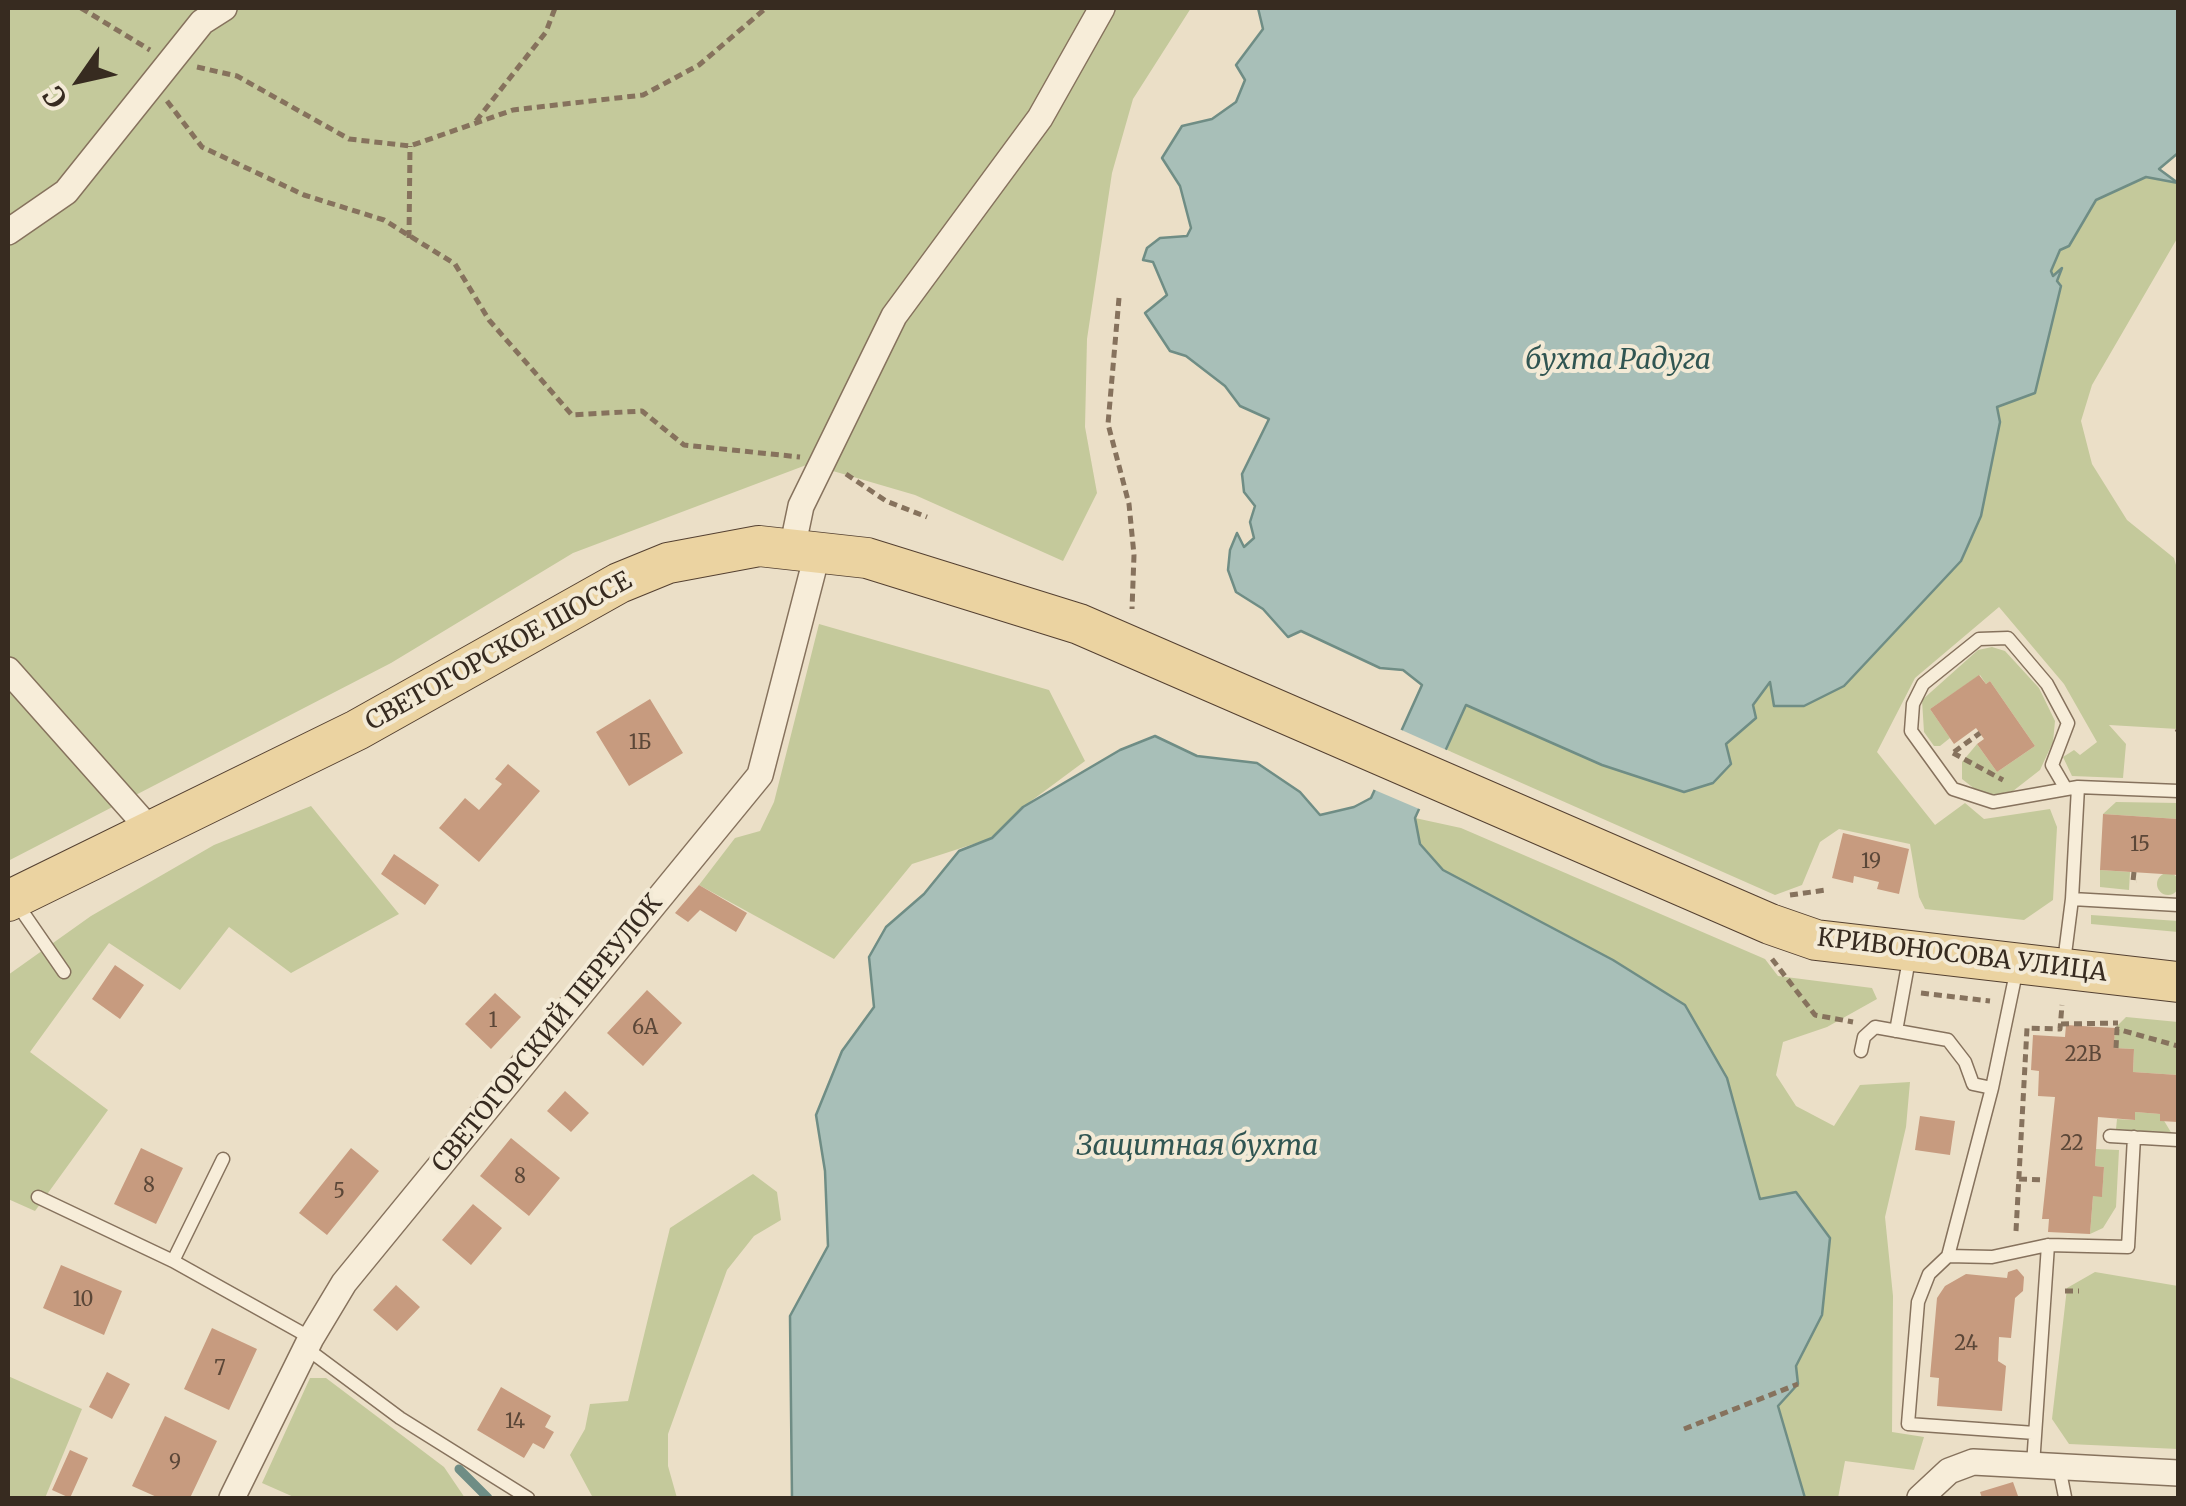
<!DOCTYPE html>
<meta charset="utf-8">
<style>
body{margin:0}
#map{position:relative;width:2186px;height:1506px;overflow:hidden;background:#ebdfc7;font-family:Merriweather,serif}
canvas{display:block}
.frame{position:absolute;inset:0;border:10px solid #372b20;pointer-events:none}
.north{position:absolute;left:30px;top:30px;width:100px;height:100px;-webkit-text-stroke:8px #f3ead6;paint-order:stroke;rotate:236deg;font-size:28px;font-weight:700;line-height:40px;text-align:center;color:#372b20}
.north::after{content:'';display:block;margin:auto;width:35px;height:45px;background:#372b20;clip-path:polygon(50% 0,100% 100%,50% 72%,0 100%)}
</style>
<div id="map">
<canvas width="2186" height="1506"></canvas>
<div class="frame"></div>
<div class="north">С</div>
</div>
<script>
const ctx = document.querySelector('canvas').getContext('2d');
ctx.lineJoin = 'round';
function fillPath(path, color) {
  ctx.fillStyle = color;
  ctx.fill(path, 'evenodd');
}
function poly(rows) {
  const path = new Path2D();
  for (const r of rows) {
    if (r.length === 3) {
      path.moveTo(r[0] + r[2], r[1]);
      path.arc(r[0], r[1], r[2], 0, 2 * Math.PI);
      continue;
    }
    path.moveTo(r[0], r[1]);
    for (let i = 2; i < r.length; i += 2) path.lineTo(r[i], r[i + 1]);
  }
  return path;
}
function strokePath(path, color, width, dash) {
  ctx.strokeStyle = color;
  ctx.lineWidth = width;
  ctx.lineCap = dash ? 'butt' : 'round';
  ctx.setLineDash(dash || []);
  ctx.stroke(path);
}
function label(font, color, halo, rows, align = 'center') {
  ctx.font = font + ' Merriweather,serif';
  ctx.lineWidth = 8;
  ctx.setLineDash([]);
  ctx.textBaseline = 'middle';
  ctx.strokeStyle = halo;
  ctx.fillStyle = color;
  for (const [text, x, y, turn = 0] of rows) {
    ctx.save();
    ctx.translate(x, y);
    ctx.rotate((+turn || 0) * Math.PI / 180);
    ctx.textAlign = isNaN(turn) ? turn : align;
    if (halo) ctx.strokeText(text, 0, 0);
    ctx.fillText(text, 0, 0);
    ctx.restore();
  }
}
fillPath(poly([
 [8,8,1191,8,1133,99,1112,173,1087,339,1085,427,1097,493,1063,561,915,495,809,464,573,553,391,663,8,861],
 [2146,177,2178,183,2178,237,2092,385,2081,421,2092,464,2127,520,2174,558,2178,572,2178,729,2109,725,2126,744,2123,778,2072,776,2063,757,2074,750,2080,755,2097,742,2064,684,1999,607,1915,678,1877,752,1935,825,1965,803,1984,819,2050,809,2057,827,2053,900,2024,920,1925,909,1919,897,1910,844,1839,829,1820,842,1802,885,1775,895,1447,750,1466,704,1602,765,1725,744,1756,718,1753,705,1771,681,1774,706,1962,561,1981,516,2000,422,1997,407,2057,281,2060,270,2053,276,2051,271,2060,250,2069,246,2096,201],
 [819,624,1049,690,1085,761,1023,807,992,838,912,864,834,959,699,885,735,838,760,831,774,802],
 [1992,647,2005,651,2039,688,2055,721,2053,742,2040,770,2013,791,1994,795,1976,790,1962,779,1962,762,1977,744,1997,772,2035,746,1990,681,1986,684,1980,675,1930,709,1950,738,1940,746,1934,746,1924,732,1922,700,1978,650],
 [2116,802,2178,803,2178,819,2103,814],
 [311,806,399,914,291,973,229,927,180,990,109,943,30,1052,108,1110,35,1211,8,1199,8,975,91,916,214,845],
 [1415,818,1461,828,1765,959,1778,976,1872,988,1877,999,1827,1027,1783,1042,1776,1075,1796,1106,1834,1126,1860,1085,1910,1082,1906,1127,1885,1217,1893,1296,1892,1432,1924,1437,1914,1470,1845,1461,1838,1498,1805,1498,1778,1406,1798,1384,1796,1366,1822,1315,1760,1199,1727,1078,1613,960,1442,870,1420,844],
 [2100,870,2130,872,2129,890,2100,887],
 [2168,884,11],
 [2091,915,2178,921,2178,932,2091,924],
 [2126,1017,2178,1022,2178,1075,2133,1072,2134,1049,2114,1048,2115,1028],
 [2135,1112,2160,1114,2172,1134,2116,1129,2117,1119,2134,1120],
 [2096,1149,2119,1150,2116,1207,2103,1228,2090,1234,2093,1196,2102,1196,2104,1167,2095,1166],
 [753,1174,777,1192,781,1220,754,1236,727,1270,668,1434,668,1466,677,1498,593,1498,570,1455,585,1429,590,1404,628,1401,670,1228],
 [2095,1272,2178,1286,2178,1449,2069,1444,2052,1419,2067,1288],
 [8,1376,82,1409,45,1498,8,1498],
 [310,1378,326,1378,444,1467,465,1498,296,1498,262,1483]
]), '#c4c99b');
const water = poly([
 [1258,8,2178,8,2178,153,2159,169,2178,183,2146,177,2096,200,2069,246,2060,250,2051,271,2053,276,2062,268,2057,281,2061,286,2035,393,1997,407,2000,422,1981,516,1961,561,1844,686,1804,706,1774,706,1770,682,1753,705,1756,718,1726,744,1731,764,1713,783,1684,792,1602,765,1466,705,1415,818,1420,844,1443,870,1613,960,1685,1005,1727,1078,1760,1199,1796,1192,1830,1238,1822,1315,1796,1366,1798,1384,1778,1406,1805,1498,792,1498,790,1316,828,1246,825,1171,816,1115,842,1051,874,1007,869,957,886,927,924,894,959,851,992,838,1023,807,1120,750,1155,736,1197,756,1257,763,1300,792,1320,815,1354,807,1371,798,1422,685,1403,670,1380,668,1301,631,1288,637,1263,609,1236,592,1228,570,1230,550,1237,533,1244,547,1254,538,1250,522,1255,506,1244,492,1242,474,1269,419,1240,406,1225,386,1186,356,1170,351,1145,313,1167,295,1153,262,1143,260,1147,248,1160,238,1187,236,1191,228,1180,186,1162,158,1182,126,1212,119,1236,102,1245,80,1236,65,1263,29,1258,8]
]);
fillPath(water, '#a8bfb8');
strokePath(water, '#6f8d85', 2.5);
fillPath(poly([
 [1397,728,1451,752,1424,811,1370,788]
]), '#ebdfc7');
strokePath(poly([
 [459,1469,488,1498]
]), '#6f8d85', 9);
fillPath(poly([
 [1979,675,1986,684,1990,681,2035,746,1997,772,1977,744,1984,739,1976,728,1954,744,1930,709],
 [650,699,683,753,629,786,596,732],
 [508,764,540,791,479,862,439,828,465,798,479,810,502,784,495,779],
 [2103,814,2178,819,2178,875,2100,870],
 [1843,833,1909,849,1899,894,1877,889,1879,882,1854,876,1853,883,1832,878],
 [394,854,439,885,425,905,381,874],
 [699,885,747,913,736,932,700,910,688,922,675,913],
 [115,965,144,985,120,1019,92,999],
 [647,990,682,1023,643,1066,607,1033],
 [495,993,521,1017,491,1049,465,1024],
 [2066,1025,2115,1028,2114,1048,2134,1049,2133,1072,2178,1075,2178,1122,2160,1121,2160,1114,2135,1112,2135,1120,2098,1117,2095,1166,2104,1167,2102,1197,2093,1196,2090,1234,2048,1232,2049,1219,2042,1219,2055,1097,2038,1096,2039,1071,2031,1070,2033,1035,2065,1037],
 [565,1091,589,1113,571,1132,547,1111],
 [1920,1116,1955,1121,1950,1155,1915,1150],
 [511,1138,560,1178,529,1216,480,1176],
 [141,1148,183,1168,156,1224,114,1204],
 [351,1148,379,1171,327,1235,299,1213],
 [473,1204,502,1228,471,1265,442,1240],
 [61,1265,122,1291,104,1335,43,1308],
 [2017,1269,2024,1277,2023,1291,2015,1298,2011,1338,1999,1337,1998,1361,2006,1366,2002,1411,1937,1406,1939,1378,1930,1377,1937,1298,1945,1286,1966,1274,2007,1278,2008,1272],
 [396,1285,420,1307,397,1331,373,1310],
 [212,1328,257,1349,229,1410,184,1389],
 [107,1372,130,1384,112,1419,89,1407],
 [501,1387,551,1416,545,1427,554,1432,544,1449,533,1443,524,1458,477,1430],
 [165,1416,217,1441,190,1498,159,1498,132,1486],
 [70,1450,88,1458,70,1498,52,1490],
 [2013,1482,2018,1496,2024,1498,1982,1498,1980,1492]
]), '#c79b7f');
const lane = poly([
 [2066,789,2052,765,2068,723,2047,684,2008,638,1979,639,1923,684,1913,704,1911,731,1953,789,1993,802,2078,787],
 [2072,899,2178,905],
 [15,901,64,972],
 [2064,962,2072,899,2078,787,2178,791],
 [2017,968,1992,1088,1948,1256,1929,1274,1918,1302,1908,1424,2035,1433],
 [1896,1031,1910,954],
 [1861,1051,1864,1037,1875,1027,1948,1040,1965,1062,1973,1084,1992,1088],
 [2110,1136,2178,1140],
 [38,1197,173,1261,311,1338],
 [1948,1256,1992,1257,2048,1245,2128,1247,2134,1137],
 [173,1261,223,1159],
 [306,1348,400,1418,528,1498],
 [2033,1465,2048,1245],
 [2059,1467,2065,1497]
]);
const street = poly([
 [8,232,66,192,202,22,224,8],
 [792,549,801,506,894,316,1040,118,1102,8],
 [8,670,152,832],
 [232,1498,311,1338,344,1283,760,775,818,551],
 [1920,1498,1949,1471,1973,1462,2178,1473]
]);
const primary = poly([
 [8,901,357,730,619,583,668,563,759,546,867,558,1079,624,1770,924,1816,940,2178,982]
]);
strokePath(lane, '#86725d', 15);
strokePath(street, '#86725d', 28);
strokePath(primary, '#544031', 42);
strokePath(poly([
 [81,8,150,50],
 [197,67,237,76,349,139,410,146,513,110,643,95,699,65,766,8],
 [167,101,202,147,304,195,384,220,455,264,489,320,572,415,642,411,684,445,800,457],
 [476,121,546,32,555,8],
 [409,238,410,146],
 [1119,298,1108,424,1129,504,1134,555,1132,609],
 [846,474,886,501,927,517],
 [2177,729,2178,731],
 [1954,752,1980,733],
 [1953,753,2003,780],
 [2134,872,2133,881,2137,881],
 [1790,895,1826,890],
 [1772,959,1815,1015,1853,1022],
 [1921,993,1990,1001],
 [2061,1024,2118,1023],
 [2116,1048,2117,1029,2178,1046],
 [2019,1179,2045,1180],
 [2016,1231,2027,1028,2060,1029,2062,1005],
 [2065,1291,2079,1291],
 [1684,1429,1798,1384]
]), '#86725d', 5, [8, 5]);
strokePath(lane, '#f7edd9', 12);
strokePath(street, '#f7edd9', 25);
strokePath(primary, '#ebd3a1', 40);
label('20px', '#5b4738', null, [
 ["1Б",640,743],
 ["15",2140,845],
 ["19",1871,862],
 ["1",493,1021],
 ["6А",645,1028],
 ["22В",2083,1055],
 ["22",2072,1144],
 ["8",520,1177],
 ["8",149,1186],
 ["5",339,1192],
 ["10",83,1300],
 ["24",1966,1344],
 ["7",220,1369],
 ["14",515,1422],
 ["9",175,1463]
]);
label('25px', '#372b20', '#f3ead6', [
 ["СВЕТОГОРСКОЕ ШОССЕ",499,652,-29],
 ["КРИВОНОСОВА УЛИЦА",1962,956,7],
 ["СВЕТОГОРСКИЙ ПЕРЕУЛОК",548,1034,-51]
]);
label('italic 28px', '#305552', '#f3ead6', [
 ["бухта Радуга",1618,361],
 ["Защитная бухта",1197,1147]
]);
</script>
